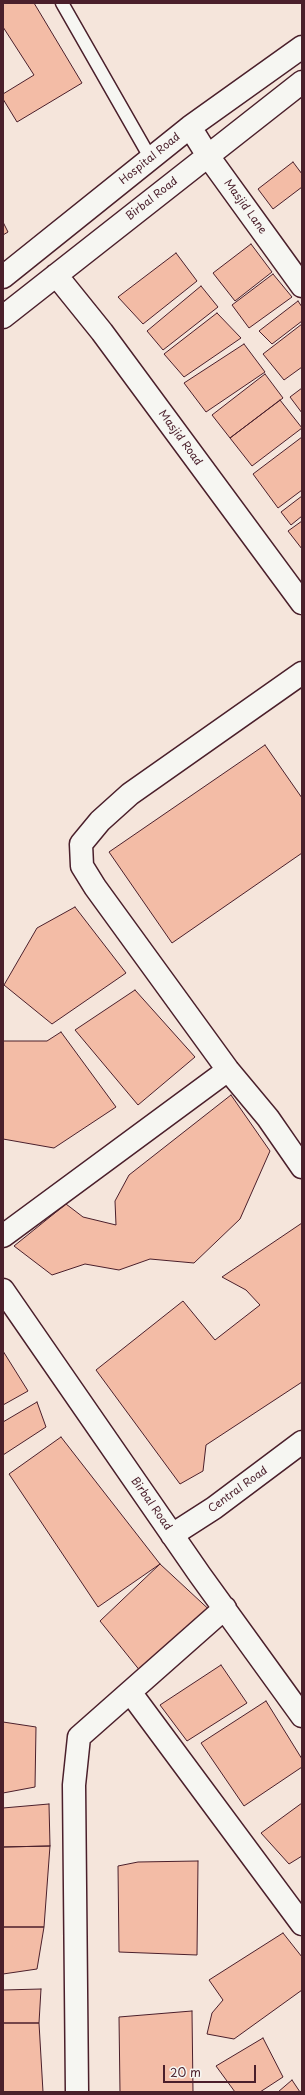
<!DOCTYPE html>
<style>
body{margin:0}
#map{position:relative;width:305px;height:2095px;overflow:hidden;background:#f5e5db;font-family:"Playpen Sans",sans-serif}
canvas{display:block}
.frame{position:absolute;inset:0;border:4px solid #4a1f2b;pointer-events:none}
.scale{position:absolute;left:163px;top:2065px;width:93px;height:18px;box-sizing:border-box;border:2px solid #4a1f2b;border-top:0;padding-left:5px;font-size:12px;line-height:14px;white-space:nowrap;color:#4a1f2b;-webkit-text-stroke:3px #f6f6f2;paint-order:stroke}
</style>
<div id="map">
<canvas width="305" height="2095"></canvas>
<div class="frame"></div>
<div class="scale">20 m</div>
</div>
<script>
const ctx = document.querySelector('canvas').getContext('2d');
ctx.lineJoin = 'round';
function fillPath(path, color) {
  ctx.fillStyle = color;
  ctx.fill(path, 'evenodd');
}
function poly(rows) {
  const path = new Path2D();
  for (const r of rows) {
    path.moveTo(r[0], r[1]);
    for (let i = 2; i < r.length; i += 2) path.lineTo(r[i], r[i + 1]);
  }
  return path;
}
function strokePath(path, color, width, dash) {
  ctx.strokeStyle = color;
  ctx.lineWidth = width;
  ctx.lineCap = dash ? 'butt' : 'round';
  ctx.setLineDash(dash || []);
  ctx.stroke(path);
}
function label(font, color, halo, rows, align = 'center') {
  ctx.font = font + ' "Playpen Sans",sans-serif';
  ctx.lineWidth = 3.5;
  ctx.setLineDash([]);
  ctx.textBaseline = 'middle';
  ctx.strokeStyle = halo;
  ctx.fillStyle = color;
  for (const [text, x, y, turn = 0] of rows) {
    ctx.save();
    ctx.translate(x, y);
    ctx.rotate((+turn || 0) * Math.PI / 180);
    ctx.textAlign = isNaN(turn) ? turn : align;
    if (halo) ctx.strokeText(text, 0, 0);
    ctx.fillText(text, 0, 0);
    ctx.restore();
  }
}
const building = poly([
 [3,3,34,3,82,83,17,122,3,99,3,94,34,75,3,27,3,3],
 [293,162,302,174,302,187,273,209,258,189,293,162],
 [3,222,8,232,3,235,3,222],
 [251,244,272,272,235,301,213,273,251,244],
 [176,253,197,281,143,324,118,297,176,253],
 [273,274,292,297,249,328,232,305,273,274],
 [201,286,218,307,163,350,147,331,201,286],
 [298,301,302,307,302,321,272,344,259,331,298,301],
 [217,313,241,338,184,377,164,354,217,313],
 [302,324,302,367,284,380,263,354,302,324],
 [244,344,265,372,206,412,184,383,244,344],
 [265,374,283,398,230,438,212,415,265,374],
 [302,388,302,413,290,397,302,388],
 [280,400,302,428,252,466,230,438,280,400],
 [302,437,302,490,278,508,253,474,302,437],
 [302,496,302,516,291,525,281,512,302,496],
 [302,521,302,549,288,531,302,521],
 [265,745,302,798,302,853,172,943,109,852,265,745],
 [75,907,126,973,52,1024,4,985,37,928,75,907],
 [135,990,195,1057,138,1105,75,1030,135,990],
 [61,1032,116,1107,54,1148,3,1139,3,1041,47,1041,61,1032],
 [231,1095,270,1151,240,1219,194,1263,150,1259,119,1270,85,1264,52,1275,14,1246,66,1204,83,1217,116,1225,115,1201,129,1175,231,1095],
 [302,1223,302,1382,206,1445,203,1471,180,1484,96,1370,183,1301,215,1340,260,1305,246,1290,222,1277,302,1223],
 [3,1351,28,1391,3,1405,3,1351],
 [37,1402,46,1427,3,1455,3,1422,37,1402],
 [61,1437,160,1564,98,1607,9,1474,61,1437],
 [160,1564,216,1616,141,1672,100,1621,160,1564],
 [221,1665,247,1703,187,1741,160,1705,221,1665],
 [266,1701,302,1759,302,1767,244,1806,201,1743,266,1701],
 [3,1722,36,1727,35,1787,3,1793,3,1722],
 [302,1803,302,1856,289,1864,261,1833,302,1803],
 [49,1804,50,1846,3,1847,3,1808,49,1804],
 [50,1846,44,1927,3,1927,3,1847,50,1846],
 [198,1861,197,1955,119,1952,118,1866,138,1862,198,1861],
 [3,1927,44,1927,37,1969,3,1974,3,1927],
 [283,1933,302,1957,302,1990,234,2039,207,2034,212,2013,223,2000,209,1980,283,1933],
 [41,1989,39,2023,3,2023,3,1990,41,1989],
 [192,2011,193,2092,120,2092,119,2017,192,2011],
 [3,2023,39,2023,43,2092,3,2092,3,2023],
 [263,2038,283,2077,260,2092,235,2092,216,2066,263,2038],
 [292,2080,300,2092,278,2092,292,2080]
]);
fillPath(building, '#f3bca6');
strokePath(building, '#4a1f2b', 1);
const service = poly([
 [62,3,151,159]
]);
const minor = poly([
 [190,127,208,156,302,286],
 [56,275,102,332,302,603],
 [3,277,190,127,302,47],
 [3,317,302,82],
 [302,673,130,794,100,821,81,844,82,866,95,887,228,1070,268,1118,302,1167],
 [3,1236,228,1070],
 [3,1290,200,1575,302,1716],
 [172,1535,214,1508,302,1442],
 [130,1692,302,1924],
 [77,2092,74,1785,79,1737,225,1608]
]);
strokePath(service, '#4a1f2b', 15);
strokePath(minor, '#4a1f2b', 25);
strokePath(service, '#f6f6f2', 12);
strokePath(minor, '#f6f6f2', 22);
label('11px', '#4a1f2b', '#f6f6f2', [
 ["Hospital Road",150,159,-39],
 ["Birbal Road",152,199,-38],
 ["Masjid Lane",245,207,54],
 ["Masjid Road",180,438,54],
 ["Central Road",238,1490,-36],
 ["Birbal Road",151,1504,55]
]);
</script>
